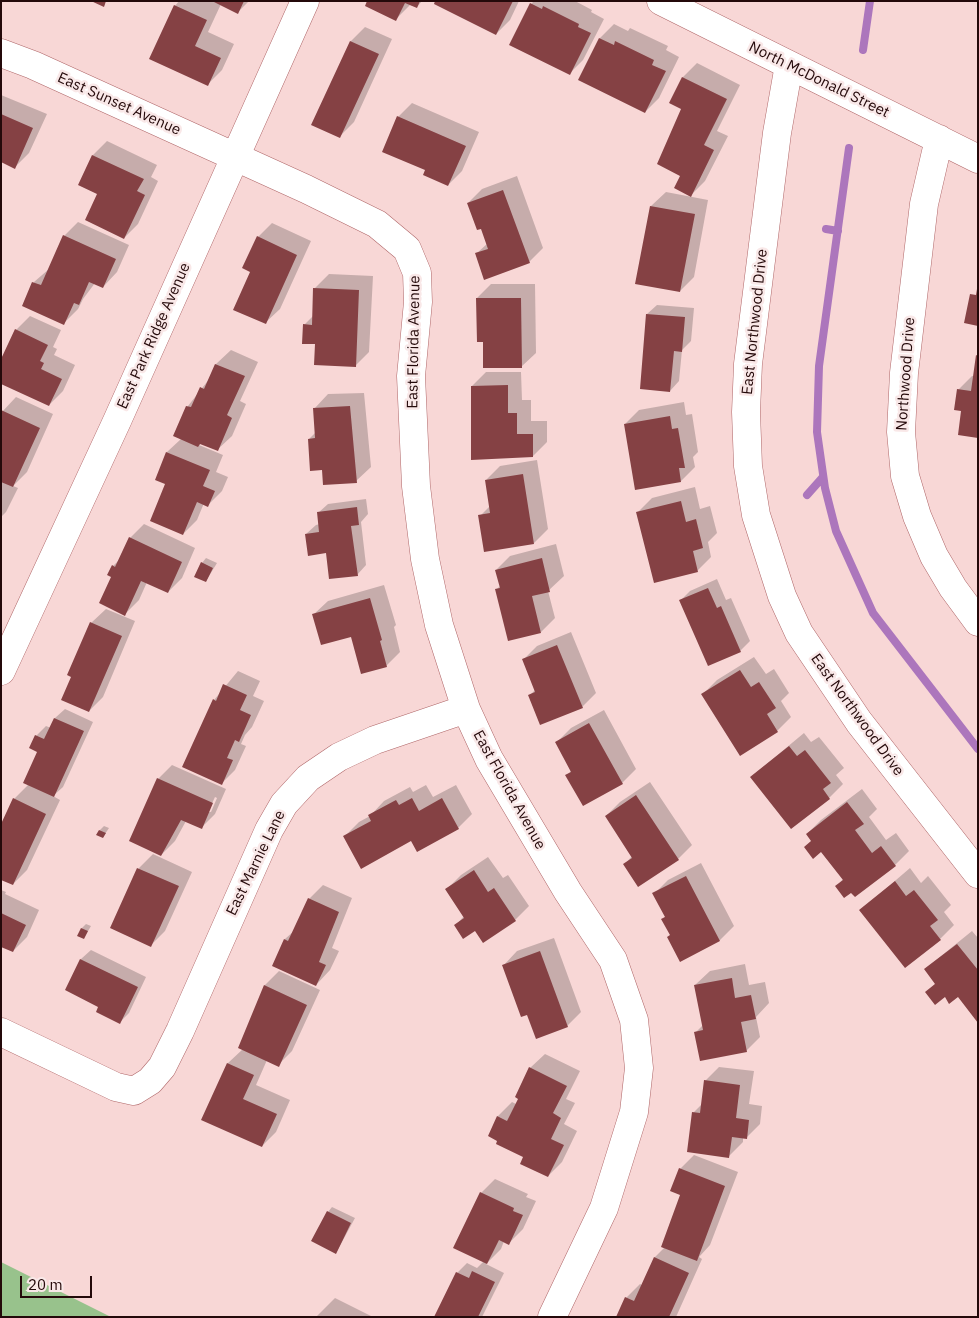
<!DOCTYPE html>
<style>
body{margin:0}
#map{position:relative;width:979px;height:1318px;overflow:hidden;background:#f8d7d6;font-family:"IBM Plex Sans",sans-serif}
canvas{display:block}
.frame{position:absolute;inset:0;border:2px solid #24090a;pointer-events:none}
.scale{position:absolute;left:20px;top:1276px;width:72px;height:22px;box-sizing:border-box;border:2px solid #24090a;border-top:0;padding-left:6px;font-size:15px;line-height:18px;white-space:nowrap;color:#24090a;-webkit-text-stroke:4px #f9e8e8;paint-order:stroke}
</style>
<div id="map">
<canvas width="979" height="1318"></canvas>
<div class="frame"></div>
<div class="scale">20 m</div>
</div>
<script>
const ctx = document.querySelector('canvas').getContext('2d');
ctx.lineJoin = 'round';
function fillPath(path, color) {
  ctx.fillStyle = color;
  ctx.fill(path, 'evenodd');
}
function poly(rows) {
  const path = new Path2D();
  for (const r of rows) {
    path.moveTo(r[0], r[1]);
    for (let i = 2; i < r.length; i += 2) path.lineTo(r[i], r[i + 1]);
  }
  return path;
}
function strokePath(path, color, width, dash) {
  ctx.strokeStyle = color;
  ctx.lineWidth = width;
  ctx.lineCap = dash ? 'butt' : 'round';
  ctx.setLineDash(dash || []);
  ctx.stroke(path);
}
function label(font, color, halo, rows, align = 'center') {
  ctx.font = font + ' "IBM Plex Sans",sans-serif';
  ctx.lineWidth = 5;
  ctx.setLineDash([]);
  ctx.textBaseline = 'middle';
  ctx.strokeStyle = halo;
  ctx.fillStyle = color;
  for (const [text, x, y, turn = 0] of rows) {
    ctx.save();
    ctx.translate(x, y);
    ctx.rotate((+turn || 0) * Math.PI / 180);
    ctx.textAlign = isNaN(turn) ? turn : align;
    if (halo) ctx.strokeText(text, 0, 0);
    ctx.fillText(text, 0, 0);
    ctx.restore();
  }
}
fillPath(poly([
 [1,1262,111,1317,1,1317]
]), '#98c28c');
fillPath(poly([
 [179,1,249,1,238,12,221,4,208,32,234,44,222,70,208,84,175,6],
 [369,1,422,1,417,7,410,5,396,19],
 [437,1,519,1,510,20,496,34],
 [534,1,575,1,592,10,591,12,604,19,583,60,569,74,531,4],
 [614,24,628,31,630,28,668,46,666,50,679,57,659,98,645,112,580,80,600,38],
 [365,27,392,39,354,122,340,136,313,124,351,41],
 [697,63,740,85,717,131,728,136,705,181,691,195,682,175,683,77],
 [1,95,47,114,29,153,15,167,1,161],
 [412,103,479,132,462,171,448,185,398,117],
 [107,141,157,165,151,177,158,181,138,224,124,238,98,194,79,185,93,155],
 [517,176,543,248,529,262,476,254,488,243,482,227,468,203,482,189],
 [666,192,708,200,694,277,680,291,651,206],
 [78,222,129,245,117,272,103,287,95,283,83,299,78,309,64,323,23,305,34,282,49,269,64,236],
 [272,223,311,241,280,309,265,323,252,271,258,237],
 [329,274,373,276,369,352,355,366,316,343,304,325,314,315,315,288],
 [491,284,535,284,536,353,521,367,484,341,477,298],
 [657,305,694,308,691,341,682,350,679,381,670,391,647,314],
 [30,316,61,330,53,347,57,349,54,355,75,365,63,391,49,405,16,330],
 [231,350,258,362,240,401,246,404,232,436,217,450,201,443,199,445,223,455,216,472,228,477,222,491,208,505,204,503,197,520,183,534,167,483,156,479,167,452,181,439,188,406,210,378,216,364],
 [978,355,978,436,963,410,958,390,972,376,974,376],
 [486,372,521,372,522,400,531,400,531,421,547,421,547,442,533,456,472,386],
 [364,393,371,467,356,481,309,439,316,432,314,409,328,394],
 [16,397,53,414,27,472,13,486,18,488,6,512,1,517,1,413],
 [684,402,686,415,692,414,698,452,693,457,695,467,681,481,625,424,639,410],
 [537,460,548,529,534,543,480,516,490,506,486,480,500,466],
 [695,487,700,509,710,506,717,533,708,542,711,557,697,571,638,512,652,498],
 [366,499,368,514,361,522,366,565,357,575,306,534,316,525,320,524,318,513,328,504],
 [144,524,195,548,182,578,168,592,147,582,139,600,125,614,112,576,113,566,120,559,130,538],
 [556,544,564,576,548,591,555,618,541,632,496,590,500,586,496,570,510,556],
 [206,558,217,563,206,581,202,563],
 [717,579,726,600,731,598,750,641,740,651,681,600,690,591],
 [384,585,396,625,394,627,400,652,386,666,351,635,313,615,328,601],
 [106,609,135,621,103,697,89,711,91,623],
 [571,632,596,693,582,707,529,696,535,690,523,660,537,646],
 [754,657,766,674,774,669,789,693,781,701,791,717,777,731,703,694,717,680],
 [238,671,260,681,253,696,264,701,252,727,245,735,241,744,246,746,235,770,221,784,214,700],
 [65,709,93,722,63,787,53,796,60,800,27,870,13,884,14,799,29,784,39,752,36,736,46,726,51,728,55,718],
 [604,710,636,769,622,783,567,775,572,770,557,742,571,728],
 [804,733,811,742,819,737,844,768,836,775,843,784,829,798,751,777],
 [172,765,226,789,215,814,201,828,186,821,175,841,161,855,158,779],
 [215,797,217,798,211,812,208,812],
 [650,782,692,845,678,859,625,864,632,856,606,816,620,802],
 [426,785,433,797,456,785,472,814,458,828,412,840,345,836,359,822,370,816,384,801,410,787,413,792],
 [862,789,877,809,869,817,886,840,896,833,909,851,895,865,855,896,851,891,837,886,843,879,807,834,821,820],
 [104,826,109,828,103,837,100,830],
 [153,854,192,872,165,931,151,945,112,928,139,868],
 [488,857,503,878,508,875,529,906,515,920,475,929,456,925,464,916,447,889,461,875],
 [701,863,734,926,720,940,681,960,663,919,666,916,654,894,668,880],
 [910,868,921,883,928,876,951,905,944,912,954,925,940,939,861,910],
 [323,885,352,898,332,948,339,951,330,970,316,985,273,965,285,939,295,930,309,899],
 [1,890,6,892,5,894,39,910,27,937,13,951,1,945],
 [86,924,91,926,84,938,82,928],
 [972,931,978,938,978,1021,958,995,927,992,936,983,925,969],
 [554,938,581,1012,567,1026,528,1013,503,966,517,951],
 [91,950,146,977,129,1013,119,1023,100,1006,67,989,81,959],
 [745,964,749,985,765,982,769,1003,756,1017,760,1037,746,1051,696,1032,703,1025,695,985,710,971],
 [279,971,320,990,292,1051,278,1065,267,1060,256,1085,290,1100,276,1132,262,1146,203,1119,228,1063,243,1049,240,1047,265,985],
 [545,1054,580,1071,566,1099,575,1103,564,1124,577,1131,562,1162,548,1176,525,1157,489,1135,498,1116,512,1102,516,1104,519,1098,516,1097,530,1068],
 [719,1067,754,1071,749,1104,762,1106,760,1124,746,1138,743,1137,743,1142,729,1156,693,1113,703,1103,705,1081],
 [694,1155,738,1172,710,1245,699,1257,702,1259,676,1317,618,1317,626,1298,640,1284,642,1285,655,1257,665,1247,682,1195,680,1169],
 [495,1179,528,1194,526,1197,536,1201,523,1229,509,1243,504,1241,501,1249,486,1264,504,1273,482,1317,435,1317,457,1273,467,1263,477,1268,484,1261,481,1193],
 [332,1207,355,1218,336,1253,328,1212],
 [335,1298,373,1317,316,1317]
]), '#0003');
strokePath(poly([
 [863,50,870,1],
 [849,148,819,366,817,432,825,488,836,531,873,613,978,749],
 [826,229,838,231],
 [807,495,823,477]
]), '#ac76bc', 8);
fillPath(poly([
 [91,1,106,1,104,7],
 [212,1,244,1,238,14],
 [367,1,420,1,417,8,405,3,396,21,365,6],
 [435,1,513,1,496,35,434,4],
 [530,3,542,9,543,6,579,24,578,27,591,33,570,75,509,45],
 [174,5,207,20,195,46,221,58,208,86,149,59],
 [599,38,614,45,615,41,654,60,652,65,666,71,645,113,578,80],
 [350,41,379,54,340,138,311,125],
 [682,77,727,99,704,145,714,150,691,197,674,188,680,176,657,164,681,109,669,103],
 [1,114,33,128,15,169,1,162],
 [397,116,466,146,448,186,423,175,425,170,382,152],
 [92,155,144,179,137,191,145,195,124,239,85,220,97,194,78,185],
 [503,190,530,263,484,280,475,253,488,249,481,229,477,230,467,203],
 [650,206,695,214,680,292,635,284],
 [63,235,116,259,103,288,89,282,79,305,74,303,64,325,22,306,32,282,41,285],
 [257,236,297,255,266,324,233,310,250,272,242,268],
 [313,288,359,290,356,367,314,365,315,344,302,344,303,324,312,325],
 [977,289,978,289,978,326,964,323,970,294,976,295],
 [476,298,521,298,522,368,483,368,483,342,477,342],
 [646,314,685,317,682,352,674,351,670,392,640,389],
 [15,329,48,345,40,361,44,363,41,369,62,379,49,406,1,384,1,359],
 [976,355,978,356,978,438,958,435,961,411,954,410,957,389,971,391],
 [215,364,245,376,227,415,232,418,218,451,200,444,198,447,173,436,186,406,191,407,200,387,204,389],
 [508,385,508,413,517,413,517,434,533,434,533,457,471,460,471,386],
 [350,406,357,483,323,485,322,470,310,471,308,439,315,438,313,408],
 [1,410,40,428,13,487,1,482],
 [670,416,672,429,678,428,685,468,679,468,681,482,635,490,624,424],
 [166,452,210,470,203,486,215,491,208,507,197,502,183,535,150,521,165,484,155,480],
 [523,474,534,544,484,552,478,515,490,513,485,480],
 [681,501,686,522,696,519,703,548,693,551,698,572,654,583,636,512],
 [357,507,359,525,351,526,358,576,329,579,326,553,308,556,305,534,319,532,317,512],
 [129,537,182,562,168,593,141,581,125,616,99,603,111,577,107,575,112,565,115,567],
 [542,558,550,592,532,596,541,633,508,641,495,589,500,588,495,570],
 [201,562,213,568,206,582,194,577],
 [708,588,717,608,721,606,741,652,708,666,679,600],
 [370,598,382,640,380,641,387,667,361,674,351,637,321,645,312,614],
 [90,622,122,636,89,712,61,700,71,677,67,675],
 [557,645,583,708,540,725,528,695,535,692,522,659],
 [740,670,751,687,759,682,776,708,767,714,778,732,740,756,701,694],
 [223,684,247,695,240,710,251,715,239,742,235,740,227,758,233,760,222,785,182,767,213,699,216,701],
 [54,718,84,731,54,797,23,783,37,752,29,748,35,735,44,739],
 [589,723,623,784,583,806,565,775,571,772,555,742],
 [789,746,797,756,805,750,831,783,823,789,830,799,791,829,750,777],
 [157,778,213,803,202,829,181,820,161,856,129,841],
 [636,795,679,860,638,887,623,864,632,858,605,816],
 [13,798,46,814,13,885,1,880,1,824],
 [412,798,419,811,442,798,459,829,417,852,411,841,361,869,343,836,371,821,368,815,396,800,399,805],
 [847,802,864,824,855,830,872,853,881,846,896,866,855,897,851,893,844,898,835,886,843,880,821,852,813,859,804,847,811,841,806,834],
 [99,830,106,833,103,838,96,835],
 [137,868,179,886,151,947,110,928],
 [474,870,488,892,494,888,516,921,483,943,475,931,463,939,454,925,464,918,445,889],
 [686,876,720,941,680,962,667,937,670,935,661,919,665,917,652,893],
 [895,881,906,896,914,890,938,920,930,926,941,940,905,968,859,910],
 [308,898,339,912,319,962,326,965,316,986,272,966,284,939,288,941],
 [1,913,26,925,13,952,1,947],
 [81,928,88,931,84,939,77,936],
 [957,944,978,970,978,1023,958,997,949,1004,945,997,935,1005,925,992,935,984,924,969],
 [540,951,568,1027,536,1039,527,1015,521,1017,502,965],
 [80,959,138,987,120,1024,96,1012,98,1007,65,990],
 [732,978,735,998,751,995,756,1019,741,1022,747,1052,700,1061,694,1032,703,1030,694,985],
 [264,985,307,1005,279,1067,238,1048],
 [227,1063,254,1075,243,1099,277,1114,262,1147,201,1120],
 [529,1067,567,1086,553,1113,561,1118,551,1139,564,1145,548,1177,520,1164,523,1157,496,1144,497,1141,488,1136,497,1116,507,1121,518,1099,515,1097],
 [704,1080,740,1085,736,1118,749,1120,747,1139,732,1137,729,1158,687,1152,692,1112,700,1113],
 [679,1168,725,1186,697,1261,661,1247,680,1195,670,1191],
 [480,1192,514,1208,513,1211,523,1215,509,1245,499,1240,487,1264,453,1248],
 [327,1211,351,1223,336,1254,311,1241],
 [654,1257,689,1273,669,1317,616,1317,625,1297,634,1301],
 [472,1271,495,1282,478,1317,434,1317,456,1272,469,1278]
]), '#854144');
const street = poly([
 [661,1,978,159],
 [1,53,33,65,306,189,377,224,407,249,417,273,418,302,411,376,416,486,425,559,439,625,466,709,489,759,568,892,613,960,634,1020,639,1068,634,1112,604,1208,552,1317],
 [789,65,777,133,748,364,746,412,748,466,756,515,782,596,799,633,859,722,978,874],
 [939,139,924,204,904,373,901,432,905,476,917,516,934,556,953,588,978,622],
 [1,671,117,421,305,1],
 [1,1032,116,1087,134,1091,150,1081,162,1067,180,1031,269,830,284,804,308,778,339,757,375,740,466,709]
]);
strokePath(street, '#af6668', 29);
strokePath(street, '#fff', 28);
label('15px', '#24090a', '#f9e8e8', [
 ["North McDonald Street",819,80,26],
 ["East Sunset Avenue",119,104,24],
 ["East Northwood Drive",755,322,-84],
 ["East Park Ridge Avenue",154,336,-66],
 ["East Florida Avenue",414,342,-89],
 ["Northwood Drive",906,374,-86],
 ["East Northwood Drive",857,715,54],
 ["East Florida Avenue",509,790,61],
 ["East Marnie Lane",256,863,-64]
]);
</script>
